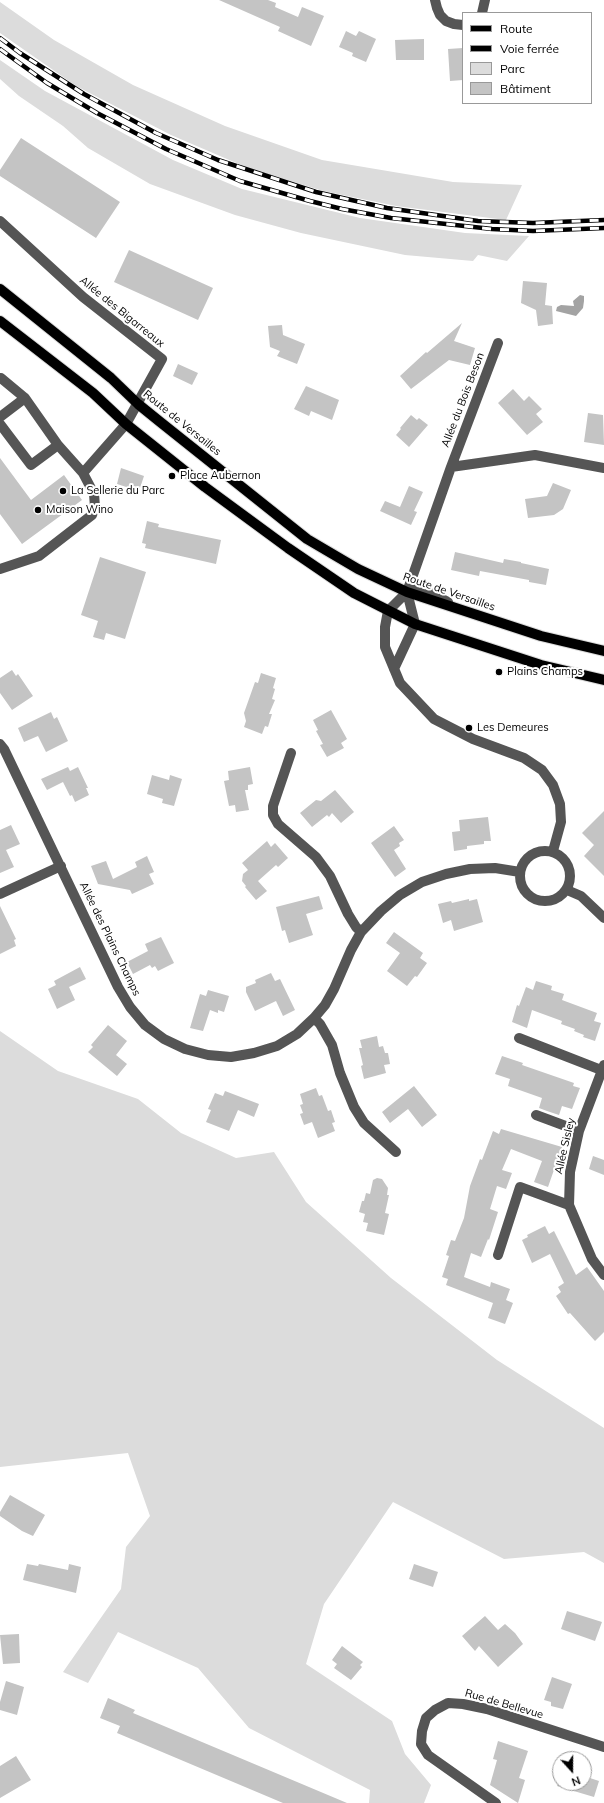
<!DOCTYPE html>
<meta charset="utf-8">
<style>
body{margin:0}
#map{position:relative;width:604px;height:1803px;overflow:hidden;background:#fff;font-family:Mulish,sans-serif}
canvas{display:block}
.legend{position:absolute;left:462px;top:12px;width:130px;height:92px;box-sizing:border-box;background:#fff;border:1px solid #999;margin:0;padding:5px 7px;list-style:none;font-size:12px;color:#000}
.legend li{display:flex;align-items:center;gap:8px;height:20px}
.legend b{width:20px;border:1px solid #999}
.north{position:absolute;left:552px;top:1751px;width:40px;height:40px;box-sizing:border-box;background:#fff;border:1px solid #999;border-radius:50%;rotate:159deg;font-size:11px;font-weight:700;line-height:16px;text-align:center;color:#000}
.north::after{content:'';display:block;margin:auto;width:14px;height:18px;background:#000;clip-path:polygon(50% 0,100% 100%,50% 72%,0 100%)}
</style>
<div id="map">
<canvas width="604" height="1803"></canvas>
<ul class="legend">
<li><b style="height:5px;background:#000"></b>Route</li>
<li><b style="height:5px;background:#000"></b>Voie ferrée</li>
<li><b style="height:11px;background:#dcdcdc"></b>Parc</li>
<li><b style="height:11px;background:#c4c4c4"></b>Bâtiment</li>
</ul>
<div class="north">N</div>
</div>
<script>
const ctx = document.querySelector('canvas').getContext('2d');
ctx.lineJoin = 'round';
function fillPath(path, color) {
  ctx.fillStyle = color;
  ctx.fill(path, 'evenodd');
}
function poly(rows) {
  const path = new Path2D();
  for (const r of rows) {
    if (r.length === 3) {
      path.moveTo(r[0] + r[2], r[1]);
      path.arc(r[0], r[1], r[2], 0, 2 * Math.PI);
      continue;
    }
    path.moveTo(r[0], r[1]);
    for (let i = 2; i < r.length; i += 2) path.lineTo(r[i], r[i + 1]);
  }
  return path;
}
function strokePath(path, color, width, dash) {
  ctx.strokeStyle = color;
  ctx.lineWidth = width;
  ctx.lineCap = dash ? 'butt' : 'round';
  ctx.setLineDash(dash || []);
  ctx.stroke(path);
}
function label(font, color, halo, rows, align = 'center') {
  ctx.font = font + ' Mulish,sans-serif';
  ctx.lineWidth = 4;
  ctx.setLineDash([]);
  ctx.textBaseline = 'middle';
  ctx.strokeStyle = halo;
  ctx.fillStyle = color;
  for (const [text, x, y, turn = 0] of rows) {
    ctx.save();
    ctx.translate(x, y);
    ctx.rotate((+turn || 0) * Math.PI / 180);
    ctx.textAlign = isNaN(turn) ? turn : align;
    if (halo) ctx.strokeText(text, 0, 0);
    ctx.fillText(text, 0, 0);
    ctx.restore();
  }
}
fillPath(poly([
 [0,2,54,40,133,85,225,126,322,160,453,182,522,185,506,220,396,206,323,191,248,168,171,135,76,86,0,33],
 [0,60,45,91,173,160,242,189,360,218,465,233,529,236,507,261,478,255,473,261,405,255,301,233,235,215,150,184,88,148,63,126,19,96,0,79],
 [0,1031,58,1071,138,1099,181,1133,236,1158,274,1152,306,1202,391,1278,497,1360,604,1428,604,1563,584,1552,504,1559,393,1502,324,1604,306,1664,392,1721,405,1754,431,1785,424,1803,369,1803,370,1790,249,1728,198,1668,118,1632,88,1683,63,1672,121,1589,126,1547,150,1516,128,1453,0,1467]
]), '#dcdcdc');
fillPath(poly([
 [580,295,584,296,584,301,583,308,576,316,556,311,557,307,561,305,574,306,573,301]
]), '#a3a3a3');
fillPath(poly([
 [219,0,268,0,276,3,275,7,298,17,302,7,324,16,311,46,278,31,280,27],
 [346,31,356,36,359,31,376,39,366,62,352,56,353,53,339,47],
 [424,39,424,60,396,60,395,40],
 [463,48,463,80,450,81,448,49],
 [21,138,120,202,96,238,0,176,0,170],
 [129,250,213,288,198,320,114,282],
 [523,281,547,283,545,305,552,306,553,324,538,326,536,310,521,303],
 [462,323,454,341,475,348,470,365,449,360,411,389,400,376,426,352,427,353],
 [282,325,283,335,305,344,297,364,277,356,280,351,270,347,268,326],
 [178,364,198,373,192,385,173,376],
 [306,386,339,400,332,420,311,411,309,416,294,409],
 [513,389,524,401,529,396,542,409,536,414,543,422,527,435,498,403],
 [588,413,603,415,604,445,584,442],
 [411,415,417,420,419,418,428,425,409,447,396,435,401,429,400,428],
 [0,458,31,500,64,475,82,500,22,544,0,514],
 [121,468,144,476,139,491,117,484],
 [553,483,571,490,563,509,554,515,528,518,525,499,547,496],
 [409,486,423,492,414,511,417,512,411,525,380,511,385,501,400,507],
 [147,521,159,524,158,527,221,540,216,564,145,548,146,544,142,543],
 [455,552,503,563,504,559,521,562,521,563,549,569,546,585,529,582,529,580,480,571,479,576,451,570],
 [100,557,146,572,125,639,106,633,104,640,93,637,98,621,81,615],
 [12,670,16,676,18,674,33,696,12,710,0,693,0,678],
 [261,673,276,678,273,688,275,689,272,699,275,700,269,714,272,714,268,727,265,726,262,734,244,727,246,721,244,713,255,682,258,683],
 [331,710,347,739,341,743,344,748,327,757,320,745,323,744,316,731,318,730,313,720],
 [51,712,54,719,57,717,68,741,46,752,38,736,24,742,18,728],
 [68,767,70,771,78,767,88,788,86,788,89,795,75,802,72,795,70,796,63,782,47,790,41,779],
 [250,767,253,784,248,785,248,790,245,790,249,810,236,812,235,805,229,806,224,781,229,780,228,771],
 [152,775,169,780,170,775,182,779,174,806,162,803,163,799,147,794],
 [335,790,354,812,341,823,332,813,329,817,327,815,312,827,300,813,316,800,321,801],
 [604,811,604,876,584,856,594,845,582,833],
 [488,817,491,841,484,841,484,844,467,846,467,849,454,851,452,832,460,831,459,820],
 [11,825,20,844,6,850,14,867,0,873,0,830],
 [394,826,404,840,399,843,400,846,394,850,406,869,395,877,371,843],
 [267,841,271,847,275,843,288,858,278,867,276,865,258,881,267,891,256,900,245,887,246,886,242,881,243,874,248,870,242,863],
 [147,856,154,872,149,874,154,884,132,894,130,890,98,884,91,866,106,861,113,879,137,867,135,862],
 [319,896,323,909,306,914,313,935,289,943,285,930,282,931,276,907],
 [469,899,469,901,477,899,483,922,454,931,451,920,443,923,438,904,451,901,452,903],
 [0,906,16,939,14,940,16,946,0,954],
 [394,932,423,953,420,958,427,963,417,977,415,976,407,986,387,971,400,953,386,943],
 [161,937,174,963,158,971,155,966,152,968,150,965,133,974,127,962,148,951,145,944],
 [80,967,86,979,69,987,75,1000,57,1009,48,989,56,985,54,981],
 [271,973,275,981,280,979,295,1010,283,1016,276,1001,255,1011,246,992,246,987,256,983,255,980],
 [536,981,552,986,551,990,564,994,562,1000,597,1013,594,1021,601,1023,595,1041,583,1037,584,1035,574,1031,575,1029,561,1024,562,1021,532,1010,527,1028,512,1022,517,1005,519,1006,526,987,533,990],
 [208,990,229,996,224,1012,218,1010,218,1013,210,1010,203,1031,190,1028,200,994,206,996],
 [108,1025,127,1041,116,1055,127,1064,117,1076,88,1052,93,1047,91,1045],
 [377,1036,379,1047,383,1046,385,1053,388,1053,390,1064,384,1065,386,1073,364,1079,361,1066,363,1065,359,1048,362,1048,360,1040],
 [502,1056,523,1063,522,1065,574,1083,573,1086,580,1088,572,1109,562,1106,559,1115,547,1111,539,1108,542,1098,508,1086,510,1079,495,1074],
 [414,1086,437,1115,422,1127,408,1109,390,1123,382,1112],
 [316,1088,319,1096,322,1095,328,1111,331,1110,335,1122,332,1123,335,1131,318,1138,312,1122,304,1125,300,1114,303,1113,300,1105,303,1104,300,1094],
 [225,1091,259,1104,254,1117,238,1110,229,1131,206,1122,211,1110,208,1109,215,1093,223,1096],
 [501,1129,562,1147,548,1187,534,1182,542,1161,511,1149,502,1170,512,1173,506,1189,497,1186,490,1209,498,1212,489,1240,488,1239,481,1257,471,1253,464,1277,490,1287,491,1282,510,1289,506,1300,513,1303,505,1324,488,1318,493,1303,446,1285,448,1279,442,1277,449,1256,446,1255,451,1240,455,1241,464,1218,470,1186,480,1159,482,1160,493,1131,499,1134],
 [593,1156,604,1160,604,1175,589,1169],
 [377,1178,382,1179,388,1188,387,1195,389,1195,385,1213,389,1214,384,1235,366,1231,368,1223,363,1222,365,1214,359,1212,362,1201,364,1201,366,1193,370,1194,373,1180],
 [545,1226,549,1234,554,1231,576,1275,587,1267,604,1291,604,1332,595,1341,570,1313,568,1314,556,1296,561,1292,558,1287,564,1283,550,1254,532,1263,522,1240,528,1237,527,1235],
 [10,1495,45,1515,33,1536,22,1531,0,1516,0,1512],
 [27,1564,38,1566,39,1564,68,1570,69,1564,81,1567,76,1593,23,1580],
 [414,1564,438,1572,433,1587,409,1579],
 [567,1611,602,1622,595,1641,561,1629],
 [485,1616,498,1630,505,1624,515,1633,523,1644,498,1667,479,1646,475,1651,462,1636],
 [19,1634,20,1663,3,1664,0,1635],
 [342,1646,363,1662,360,1665,362,1667,351,1680,334,1668,337,1664,332,1660],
 [552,1677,572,1684,563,1709,551,1706,551,1702,544,1700],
 [6,1681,24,1687,17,1715,0,1710,0,1702],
 [108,1698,135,1710,133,1713,347,1803,283,1803,117,1733,120,1726,100,1718],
 [498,1741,528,1751,519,1778,525,1780,518,1803,490,1785,497,1760,493,1759],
 [16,1756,31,1780,0,1798,0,1766],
 [584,1776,599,1781,594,1797,557,1786,558,1783,584,1783]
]), '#c4c4c4');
const major = poly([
 [0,289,111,378,138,404,159,421,307,539,358,569,407,592,541,636,604,651],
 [0,321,93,393,126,424,205,487,288,548,354,593,415,624,541,665,604,680]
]);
strokePath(major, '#dbdbdb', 12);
strokePath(poly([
 [435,0,437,8,440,15,446,21,454,24,463,25],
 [482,13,485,0],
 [0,221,83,297,162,359,126,424,83,473],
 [498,343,451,467,407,592,388,611,385,627,385,647,400,683,434,719,473,739,524,758,542,770,553,785,560,804,561,822,553,851],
 [0,417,25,398],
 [0,424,31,465,58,445],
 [451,467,535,455,604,468],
 [0,569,39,556,92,515,95,507,94,494,83,473,58,445,25,398,1,378],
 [410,583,448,602],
 [394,669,415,624,407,592],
 [0,744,4,749,118,987,130,1007,145,1025,164,1039,185,1049,208,1055,231,1057,254,1053,277,1046,297,1034,314,1018,325,1005,334,989,351,950,361,932,381,911,400,895,422,882,446,874,470,869,495,868,520,872],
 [291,753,273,806,273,815,278,824,316,857,330,876,348,914,356,927,361,932],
 [545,876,25],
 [567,890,581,896,604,918],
 [0,894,61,866],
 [314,1018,320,1024,332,1045,340,1073,354,1107,364,1123,396,1152],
 [519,1038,604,1071],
 [604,1065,579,1131,570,1172,569,1205,592,1259,604,1275],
 [536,1115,579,1131],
 [498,1255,520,1187,569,1205],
 [496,1803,428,1755,421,1744,422,1731,426,1718,435,1710,448,1703,463,1704,487,1709,604,1747]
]), '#555', 10);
strokePath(major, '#000', 10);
const rail = poly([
 [0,38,20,53,84,94,156,133,218,160,316,192,387,208,478,221,533,223,604,220],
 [0,49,47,83,97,113,166,149,240,181,310,201,342,209,391,218,492,229,533,231,604,228]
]);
strokePath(rail, '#000', 4.5);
strokePath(rail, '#fff', 3, [9]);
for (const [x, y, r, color] of [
 [172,476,4,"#000"],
 [63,491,4,"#000"],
 [38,510,4,"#000"],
 [499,672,4,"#000"],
 [469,728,4,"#000"]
]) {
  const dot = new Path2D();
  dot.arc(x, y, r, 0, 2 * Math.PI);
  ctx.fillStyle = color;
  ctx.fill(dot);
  strokePath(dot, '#fff', 1.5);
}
label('11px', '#000', '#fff', [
 ["Allée des Bigarreaux",122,312,39],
 ["Allée du Bois Beson",463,400,-69],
 ["Route de Versailles",182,423,39],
 ["Route de Versailles",449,592,19],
 ["Allée des Plains Champs",110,939,64],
 ["Allée Sisley",565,1146,-77],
 ["Rue de Bellevue",504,1704,16]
]);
label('11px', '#000', '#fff', [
 ["Place Aubernon",180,476],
 ["La Sellerie du Parc",71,491],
 ["Maison Wino",46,510],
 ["Plains Champs",507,672],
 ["Les Demeures",477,728]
], 'left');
</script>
